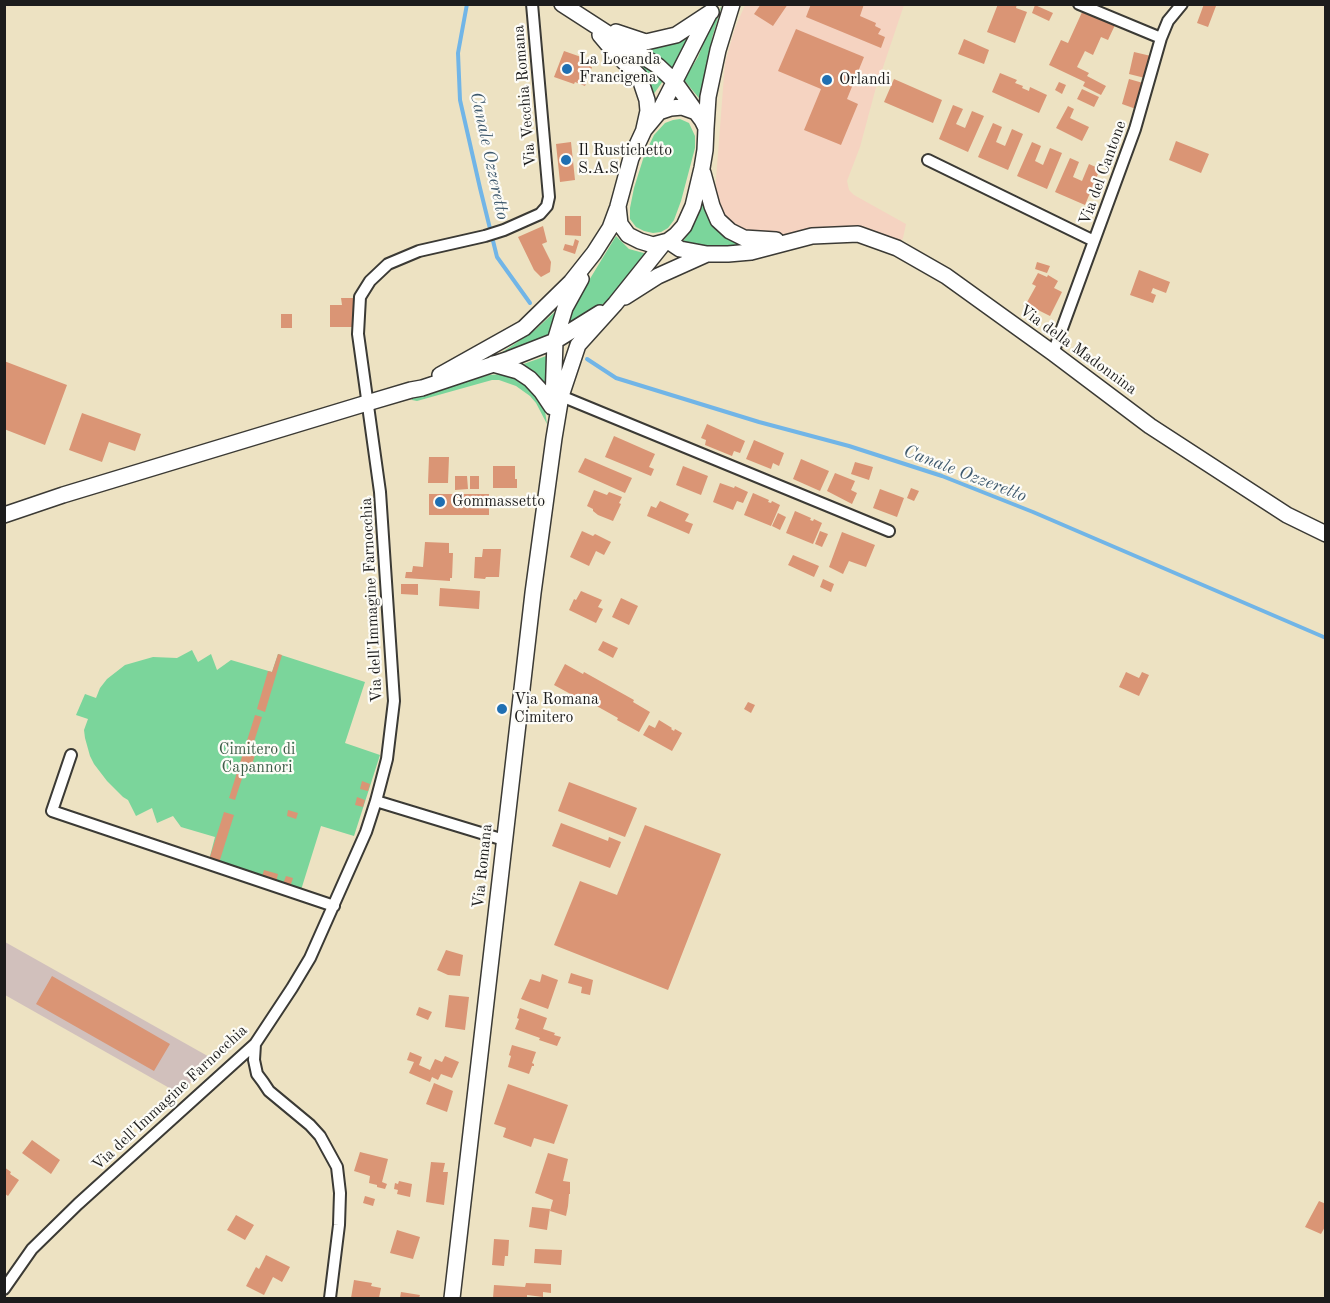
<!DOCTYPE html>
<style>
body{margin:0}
#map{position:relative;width:1330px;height:1303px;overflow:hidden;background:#ede2c2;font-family:"Old Standard TT",serif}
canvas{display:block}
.frame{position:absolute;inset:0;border:6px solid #1c1c1c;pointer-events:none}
</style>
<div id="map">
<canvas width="1330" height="1303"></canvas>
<div class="frame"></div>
</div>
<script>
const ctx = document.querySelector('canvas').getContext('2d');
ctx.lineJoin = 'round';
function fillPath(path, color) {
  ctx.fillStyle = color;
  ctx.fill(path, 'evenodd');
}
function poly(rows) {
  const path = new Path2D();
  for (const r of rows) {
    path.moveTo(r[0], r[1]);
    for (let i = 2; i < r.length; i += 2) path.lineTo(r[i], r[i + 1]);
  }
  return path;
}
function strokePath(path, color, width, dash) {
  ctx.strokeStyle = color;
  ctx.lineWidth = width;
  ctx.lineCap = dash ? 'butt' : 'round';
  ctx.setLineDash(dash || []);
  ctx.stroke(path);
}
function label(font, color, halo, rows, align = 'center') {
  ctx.font = font + ' "Old Standard TT",serif';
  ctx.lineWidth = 4.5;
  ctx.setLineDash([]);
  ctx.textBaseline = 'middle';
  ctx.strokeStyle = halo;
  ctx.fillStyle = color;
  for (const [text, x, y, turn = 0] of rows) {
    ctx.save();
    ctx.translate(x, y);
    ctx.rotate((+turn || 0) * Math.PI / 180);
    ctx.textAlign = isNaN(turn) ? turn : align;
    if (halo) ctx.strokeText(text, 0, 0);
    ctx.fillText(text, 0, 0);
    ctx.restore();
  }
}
fillPath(poly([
 [745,5,904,5,875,91,860,147,847,181,849,190,854,195,906,224,903,238,901,241,868,230,852,227,830,228,774,236,753,233,740,227,727,218,718,208,715,192,725,63,735,28]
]), '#f5d3c1');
fillPath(poly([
 [5,942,213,1059,180,1094,5,995]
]), '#d1c0bc');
fillPath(poly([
 [722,5,712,38,703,103,684,80,698,57,711,24],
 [690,36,674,71,645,48,672,44],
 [635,59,663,81,653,95,646,73],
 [680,119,689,123,695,136,695,148,681,201,674,220,668,228,661,232,653,233,644,231,636,227,630,219,630,208,634,188,644,156,654,135,665,123,673,120],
 [702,204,714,224,741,244,724,247,709,247,682,243,695,223],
 [616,236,629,249,651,255,631,279,606,302,572,323,569,321,574,305],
 [561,306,550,335,493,358,513,345,535,330],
 [549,355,547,389,518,366],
 [503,374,513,377,523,382,539,398,545,411,547,424,536,403,530,396,516,386,499,380,492,380,417,401,412,400,411,398,489,375],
 [192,650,198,662,211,654,217,670,231,660,272,672,278,654,365,682,345,743,380,755,354,836,321,826,301,890,209,860,215,837,181,827,173,816,157,823,152,808,136,816,128,800,123,797,107,781,94,764,90,756,85,738,84,730,88,719,76,715,85,694,96,698,100,688,107,679,125,665,153,657,177,658]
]), '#7bd59b');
strokePath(poly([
 [467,4,458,53,460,100,480,188,497,257,530,303],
 [587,359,616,378,759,422,849,446,942,476,1033,512,1326,638]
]), '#71b5e7', 4);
fillPath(poly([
 [761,4,788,4,773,26,754,14],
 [811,4,864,4,860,16,876,23,875,26,881,29,878,34,885,37,881,48,806,17],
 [998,4,1017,4,1016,8,1027,12,1015,43,987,32],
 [1204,4,1216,6,1208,27,1197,23],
 [1035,5,1053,13,1049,21,1032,13],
 [1083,10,1115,25,1108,40,1101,37,1093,55,1085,51,1077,67,1089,73,1087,76,1106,86,1101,95,1083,86,1085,82,1049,65,1061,40,1068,43],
 [796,29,864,57,847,99,858,104,841,145,804,130,821,89,778,71],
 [964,39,989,50,984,64,958,54],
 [564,51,584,58,582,64,592,67,585,86,575,82,574,84,554,77],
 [1134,52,1151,56,1145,78,1129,74],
 [1000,73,1017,80,1015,83,1023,86,1022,88,1029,91,1030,87,1047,95,1039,113,992,92],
 [894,79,942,100,933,123,884,102],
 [1129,79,1143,83,1136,109,1122,104],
 [1059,82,1066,85,1062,94,1055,90],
 [1082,89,1099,97,1094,107,1077,99],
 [953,105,963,109,956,124,965,128,972,111,984,116,968,152,939,139],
 [1068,106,1074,109,1070,118,1089,127,1082,141,1056,128],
 [993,123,1002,127,996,142,1005,146,1012,129,1023,134,1008,170,978,157],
 [1176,141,1209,154,1201,173,1169,160],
 [571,142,575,180,560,182,556,144],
 [1032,142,1041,146,1035,161,1043,165,1050,148,1062,153,1047,189,1017,176],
 [1070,158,1079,162,1073,177,1082,181,1089,164,1100,169,1085,205,1055,192],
 [565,216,581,216,581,236,565,235],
 [543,226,547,242,542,244,551,262,550,272,541,277,534,270,518,237],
 [575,239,579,241,575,254,563,250,565,244,573,246],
 [1037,262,1050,266,1047,273,1035,269],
 [1139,270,1170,282,1166,293,1153,288,1151,293,1156,295,1153,303,1130,295],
 [1038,273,1047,277,1048,275,1058,281,1054,288,1062,292,1050,316,1026,304,1036,286,1032,284],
 [341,298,353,298,353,327,330,327,330,305,342,305],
 [281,314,292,314,292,328,281,328],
 [4,361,67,385,45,445,4,429],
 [82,413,141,434,135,451,109,442,102,462,69,450],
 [707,424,745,441,740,453,734,451,732,456,705,445,706,440,701,438],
 [614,436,655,454,649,467,654,469,651,476,605,457],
 [754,440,784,453,779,466,773,463,771,469,746,459],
 [429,457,449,457,448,483,428,483],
 [585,458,632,478,625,493,578,472],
 [801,459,829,471,820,491,793,479],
 [855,462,873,467,869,480,851,474],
 [493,466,515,466,515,479,517,479,517,488,493,488],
 [683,466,708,476,701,495,676,485],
 [835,473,855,481,851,490,857,493,852,504,827,491],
 [455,476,467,476,468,489,455,490],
 [470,476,479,476,479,489,470,489],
 [720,483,734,488,735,486,748,492,743,503,737,501,733,510,713,502],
 [911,488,919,491,914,501,907,498],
 [880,489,904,498,897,517,873,508],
 [594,490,607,495,609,492,622,497,619,503,621,504,613,521,598,515,593,511,593,509,587,506],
 [753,493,769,500,768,502,771,503,772,501,780,505,771,526,744,515],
 [429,494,489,494,489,515,429,515],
 [660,501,689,514,685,521,693,524,689,534,647,516,651,506,656,508],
 [795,511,811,518,810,520,813,521,814,519,822,523,813,544,786,533],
 [778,513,786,517,780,530,772,526],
 [582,531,593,536,595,534,611,542,604,555,596,551,589,566,570,557],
 [820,531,828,534,822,547,815,544],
 [842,532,875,545,866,567,849,561,843,574,829,567],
 [425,542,449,543,449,553,453,553,452,578,450,578,450,581,405,578,406,572,412,572,413,566,423,567],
 [483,549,501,549,499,577,486,577,485,579,474,578,475,557,482,557],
 [793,555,819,566,814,577,788,565],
 [823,579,834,584,831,592,820,587],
 [401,584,418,584,418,595,401,594],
 [440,588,480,591,479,609,439,606],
 [581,591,602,600,598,607,603,609,596,623,569,610,574,599,576,600],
 [621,598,638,606,629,625,612,617],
 [603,641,618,648,613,658,598,650],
 [278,654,282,655,265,712,257,709,268,671,272,672],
 [565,664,583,674,584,672,634,700,633,702,650,712,639,732,617,720,618,718,577,695,576,697,554,685],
 [1126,672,1139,678,1142,672,1149,675,1139,696,1119,687],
 [748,702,755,705,751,713,744,709],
 [255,715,262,717,250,754,255,755,252,765,247,763,235,800,229,798],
 [659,720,672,728,671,729,674,731,675,729,682,733,672,751,643,735,649,725,655,728],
 [362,781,370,784,368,791,360,789],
 [569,782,637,808,625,837,558,811],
 [357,797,365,800,363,807,355,805],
 [288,810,298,813,296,819,287,816],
 [224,812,234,815,219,863,209,860],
 [561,823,608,841,609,837,621,842,610,868,552,846],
 [645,825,721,854,668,990,554,945,580,881,617,895],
 [264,870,278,874,276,882,262,877],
 [286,876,293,878,290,887,283,884],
 [446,950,463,955,460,976,448,975,437,970],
 [571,973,593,980,590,995,581,993,582,987,568,983],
 [542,974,558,980,548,1009,521,999,530,979,540,982],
 [52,976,170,1044,154,1071,36,1004],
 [449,995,469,997,465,1030,445,1027],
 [419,1007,432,1012,428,1020,416,1015],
 [520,1008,547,1018,543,1029,555,1033,554,1035,561,1037,557,1046,539,1040,540,1038,515,1029,519,1019,517,1018],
 [512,1045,536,1052,532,1063,534,1064,534,1066,532,1066,529,1074,508,1067,511,1056,509,1055],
 [410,1052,422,1057,419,1065,430,1070,435,1059,442,1062,445,1056,459,1062,452,1078,441,1074,438,1080,432,1077,430,1082,409,1073,414,1062,407,1060],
 [434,1083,453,1091,447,1112,426,1104],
 [508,1084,568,1105,554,1144,534,1138,531,1147,503,1137,506,1128,494,1124],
 [32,1140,60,1160,51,1174,22,1153],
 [360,1152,388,1159,382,1182,387,1184,385,1189,377,1187,377,1185,369,1183,370,1176,354,1171],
 [548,1153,568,1159,563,1181,570,1182,570,1194,569,1194,568,1206,566,1216,550,1211,553,1200,535,1193],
 [431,1162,445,1163,443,1172,448,1172,444,1205,426,1202],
 [4,1167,11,1172,10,1174,19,1180,8,1196,4,1193],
 [399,1181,412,1184,410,1197,397,1194,398,1190,394,1189,395,1183,398,1184],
 [365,1196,375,1199,373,1206,363,1203],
 [1319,1201,1326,1204,1326,1225,1321,1234,1305,1227],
 [532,1207,550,1209,547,1230,529,1227],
 [236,1215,254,1225,245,1240,227,1230],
 [397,1230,420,1237,413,1259,390,1253],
 [494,1239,509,1240,508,1256,505,1256,504,1266,492,1265],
 [535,1249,562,1250,561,1265,534,1263],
 [266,1255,290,1267,282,1282,273,1277,264,1295,246,1286,256,1267,259,1269],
 [354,1280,372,1283,371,1286,381,1288,379,1298,351,1298],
 [526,1283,551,1284,551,1293,543,1292,543,1297,527,1295,527,1298,493,1298,494,1285,525,1287],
 [401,1292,420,1295,419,1298,400,1298]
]), '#da9575');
const street = poly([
 [1079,4,1161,38],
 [928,160,1094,241],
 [1053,353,1135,129,1161,38,1168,21,1182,4],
 [561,396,889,531],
 [71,755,52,811,334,906],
 [376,801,504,840],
 [255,1044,254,1060,257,1074,263,1082,269,1091,310,1125,320,1136,337,1167,340,1193,339,1225,330,1298],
 [4,1289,32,1249,78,1204,255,1044,292,988,310,958,366,832,376,801,387,759,394,701,380,492,358,334,360,297,370,281,388,264,419,251,485,236,504,230,540,214,547,206,549,197,532,4]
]);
const secondary = poly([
 [562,4,658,66,674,81,696,112],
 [616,32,646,42,676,35,711,12],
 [600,35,616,54,639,76,647,100,648,111,644,129],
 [682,107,696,112,702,120,706,128,705,150,702,168,693,206,684,226,676,235,668,241,653,245,640,241,628,235,620,224,618,206,631,158,644,130,659,112,671,108,682,107],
 [659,112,709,14],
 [706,128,708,97,718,50,732,4],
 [703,173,712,206,718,220,730,231,744,238,776,240],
 [668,241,680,249,707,254,728,254,751,252,812,236,858,234,897,248,946,276,1053,353,1150,426,1287,515,1326,534],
 [625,297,658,276,707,254],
 [493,364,518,371,530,379,542,392,552,407],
 [440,375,524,328,571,282,594,253,610,228,617,209],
 [553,402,555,341,565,308,581,279],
 [4,515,63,495,367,403,411,390,422,388,509,359,555,341,600,313],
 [452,1298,533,593,554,438,561,396,578,345,615,304,663,244]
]);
strokePath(street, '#3b3a35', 14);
strokePath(secondary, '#3b3a35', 18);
strokePath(street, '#fff', 10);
strokePath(secondary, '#fff', 15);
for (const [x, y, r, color] of [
 [567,69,6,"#1f6fb2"],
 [827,80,6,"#1f6fb2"],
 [566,160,6,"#1f6fb2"],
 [440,502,6,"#1f6fb2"],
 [502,709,6,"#1f6fb2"]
]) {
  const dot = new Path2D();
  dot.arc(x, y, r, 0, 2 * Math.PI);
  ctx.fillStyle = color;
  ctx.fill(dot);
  strokePath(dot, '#fdfcf7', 2);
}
label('16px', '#1c1c1c', '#fdfcf7', [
 ["La Locanda",579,60],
 ["Francigena",579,78],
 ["Orlandi",839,80],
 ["Il Rustichetto",578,151],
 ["S.A.S",578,169],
 ["Gommassetto",452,502],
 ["Via Romana",514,700],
 ["Cimitero",514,718]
], 'left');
label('16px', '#1c1c1c', '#fdfcf7', [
 ["Via Vecchia Romana",525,96,-95],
 ["Via del Cantone",1103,173,-70],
 ["Via della Madonnina",1078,350,36],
 ["Via dell'Immagine Farnocchia",372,600,-93],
 ["Via Romana",483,866,-84],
 ["Via dell'Immagine Farnocchia",170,1098,-43]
]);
label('16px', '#3d5d48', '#fdfcf7', [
 ["Cimitero di",257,750],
 ["Capannori",257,768]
]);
label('italic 18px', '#3e596d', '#fdfcf7', [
 ["Canale Ozzeretto",489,156,78],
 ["Canale Ozzeretto",965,474,21]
]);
</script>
